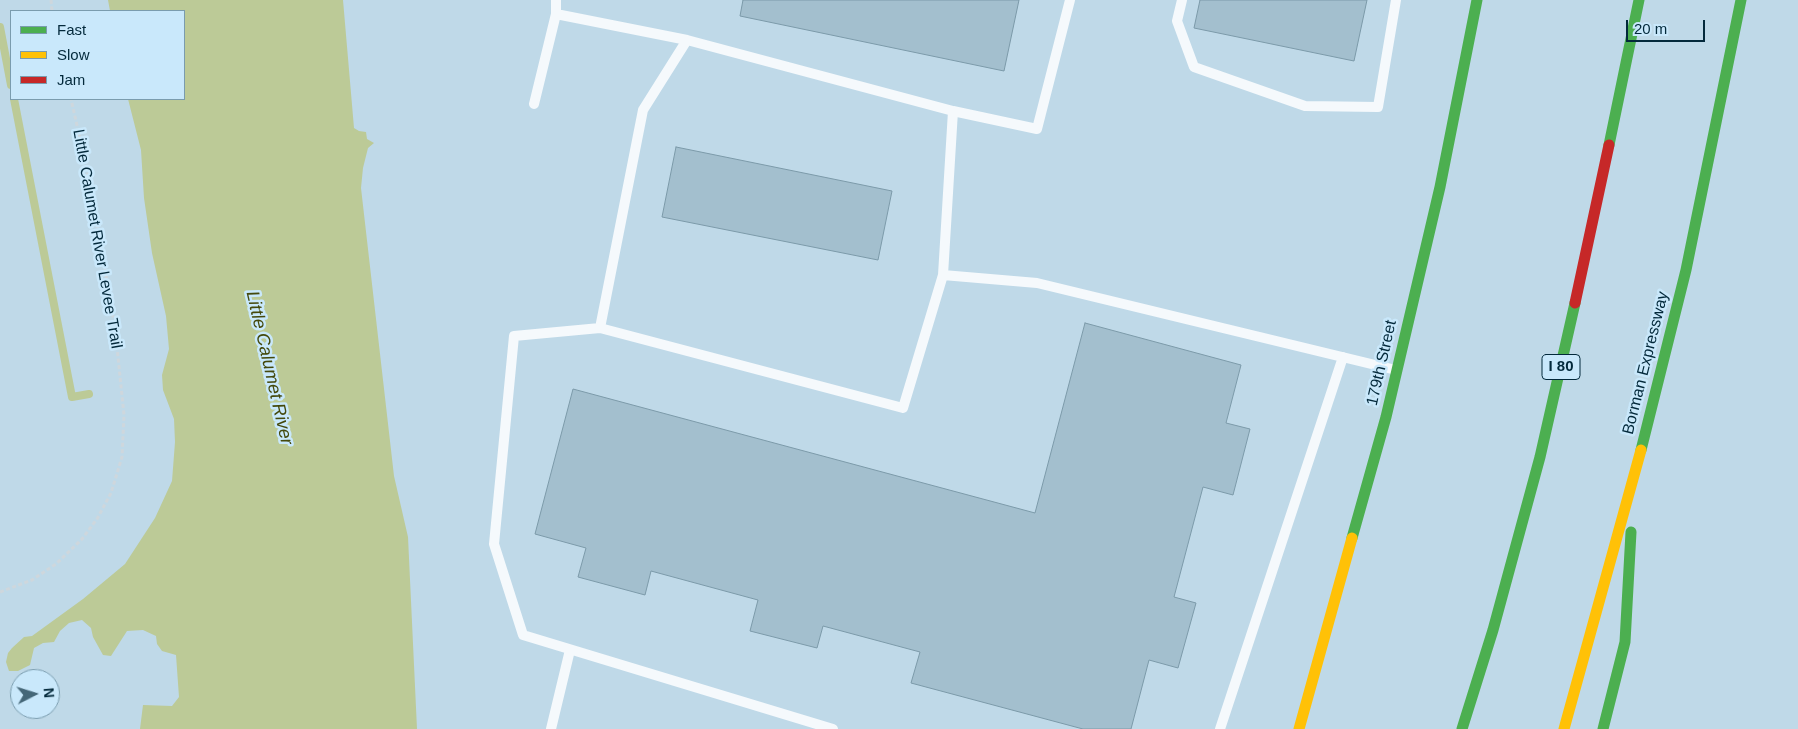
<!DOCTYPE html>
<style>
body{margin:0}
#map{position:relative;width:1798px;height:729px;overflow:hidden;background:#bfd9e8;font-family:Helvetica,sans-serif}
canvas{display:block}
.legend{position:absolute;left:10px;top:10px;width:175px;height:90px;box-sizing:border-box;background:#c9e8fb;border:1px solid #7a9cae;margin:0;padding:6px 9px;list-style:none;font-size:15px;color:#03293b}
.legend li{display:flex;align-items:center;gap:10px;height:25px}
.legend b{width:25px;border:1px solid #7a9cae}
.north{position:absolute;left:10px;top:669px;width:50px;height:50px;box-sizing:border-box;background:#c9e8fb;border:1px solid #7a9cae;border-radius:50%;rotate:85deg;font-size:14px;font-weight:700;line-height:20px;text-align:center;color:#03293b}
.north::after{content:'';display:block;margin:auto;width:18px;height:22px;background:#456778;clip-path:polygon(50% 0,100% 100%,50% 72%,0 100%)}
.scale{position:absolute;left:1626px;top:20px;width:79px;height:22px;box-sizing:border-box;border:2px solid #03293b;border-top:0;padding-left:6px;font-size:15px;line-height:18px;white-space:nowrap;color:#03293b;-webkit-text-stroke:4px #c9e8fb;paint-order:stroke}
</style>
<div id="map">
<canvas width="1798" height="729"></canvas>
<ul class="legend">
<li><b style="height:6px;background:#4caf50"></b>Fast</li>
<li><b style="height:6px;background:#ffc107"></b>Slow</li>
<li><b style="height:6px;background:#c62828"></b>Jam</li>
</ul>
<div class="north">N</div>
<div class="scale">20 m</div>
</div>
<script>
const ctx = document.querySelector('canvas').getContext('2d');
ctx.lineJoin = 'round';
function fillPath(path, color) {
  ctx.fillStyle = color;
  ctx.fill(path, 'evenodd');
}
function poly(rows) {
  const path = new Path2D();
  for (const r of rows) {
    path.moveTo(r[0], r[1]);
    for (let i = 2; i < r.length; i += 2) path.lineTo(r[i], r[i + 1]);
  }
  return path;
}
function strokePath(path, color, width, dash) {
  ctx.strokeStyle = color;
  ctx.lineWidth = width;
  ctx.lineCap = dash ? 'butt' : 'round';
  ctx.setLineDash(dash || []);
  ctx.stroke(path);
}
function label(font, color, halo, rows, align = 'center') {
  ctx.font = font + ' Helvetica,sans-serif';
  ctx.lineWidth = 5;
  ctx.setLineDash([]);
  ctx.textBaseline = 'middle';
  ctx.strokeStyle = halo;
  ctx.fillStyle = color;
  for (const [text, x, y, turn = 0] of rows) {
    ctx.save();
    ctx.translate(x, y);
    ctx.rotate((+turn || 0) * Math.PI / 180);
    ctx.textAlign = isNaN(turn) ? turn : align;
    if (halo) ctx.strokeText(text, 0, 0);
    ctx.fillText(text, 0, 0);
    ctx.restore();
  }
}
fillPath(poly([
 [108,0,343,0,354,128,359,131,366,132,367,139,374,143,368,148,363,168,361,188,394,476,408,537,417,729,140,729,143,705,172,706,179,697,176,655,162,651,157,644,156,636,143,630,127,631,111,656,103,655,93,637,91,628,82,620,69,623,60,631,54,642,43,643,34,648,30,665,18,671,9,671,6,662,8,653,12,648,24,637,32,636,83,599,125,564,155,518,172,481,175,442,174,419,163,390,162,375,169,349,166,316,152,253,144,198,141,150,128,99,184,99,184,11,110,11]
]), '#bcca97');
strokePath(poly([
 [0,27,11,85],
 [14,99,72,397,89,394]
]), '#bcca97', 8);
const building = poly([
 [743,0,1019,0,1004,71,740,16,743,0],
 [1200,0,1367,0,1354,61,1194,28,1200,0],
 [676,147,892,191,878,260,662,217,676,147],
 [1085,323,1241,365,1226,423,1250,429,1233,495,1203,487,1174,597,1196,603,1178,668,1149,660,1131,729,1083,729,911,683,920,652,823,626,817,648,750,631,758,600,651,571,645,595,578,577,586,548,535,534,573,389,1035,513,1085,323]
]);
fillPath(building, '#a3bfce');
strokePath(building, '#7c9aa9', 1);
strokePath(poly([
 [51,0,52,11],
 [0,592,32,580,56,564,82,539,97,519,111,493,122,457,124,415,115,328,90,183,71,99]
]), '#ced7dd', 3, [4, 2.5]);
strokePath(poly([
 [1070,0,1037,129,953,111,687,40,643,110,600,328,903,408,943,275,1037,283,1396,370],
 [1182,0,1177,21,1194,67,1305,106,1378,107,1396,0],
 [556,14,687,40],
 [534,104,556,14,556,0],
 [943,275,953,111],
 [600,328,514,336,494,544,523,635,833,729],
 [551,729,570,650],
 [1220,729,1343,357]
]), '#f5f9fc', 10);
strokePath(poly([
 [1609,145,1639,0],
 [1641,450,1686,270,1741,0],
 [1352,538,1386,417,1440,187,1477,0],
 [1462,729,1493,630,1540,457,1575,303],
 [1603,729,1625,642,1631,532]
]), '#4caf50', 11);
strokePath(poly([
 [1299,729,1352,538],
 [1564,729,1641,450]
]), '#ffc107', 11);
strokePath(poly([
 [1575,303,1609,145]
]), '#c62828', 11);
for (const [x, y, w] of [
 [1561,367,38]
]) {
  const box = new Path2D();
  box.roundRect(x - w / 2, y - 12.5, w, 25, 4);
  ctx.fillStyle = '#c9e8fb';
  ctx.fill(box);
  strokePath(box, '#03293b', 1);
}
label('bold 15px', '#03293b', null, [
 ["I 80",1561,367]
]);
label('16px', '#03293b', '#c9e8fb', [
 ["Little Calumet River Levee Trail",97,239,80],
 ["179th Street",1382,363,-77],
 ["Borman Expressway",1646,363,-76]
]);
label('italic 18px', '#44490c', '#c9e8fb', [
 ["Little Calumet River",269,368,77]
]);
</script>
